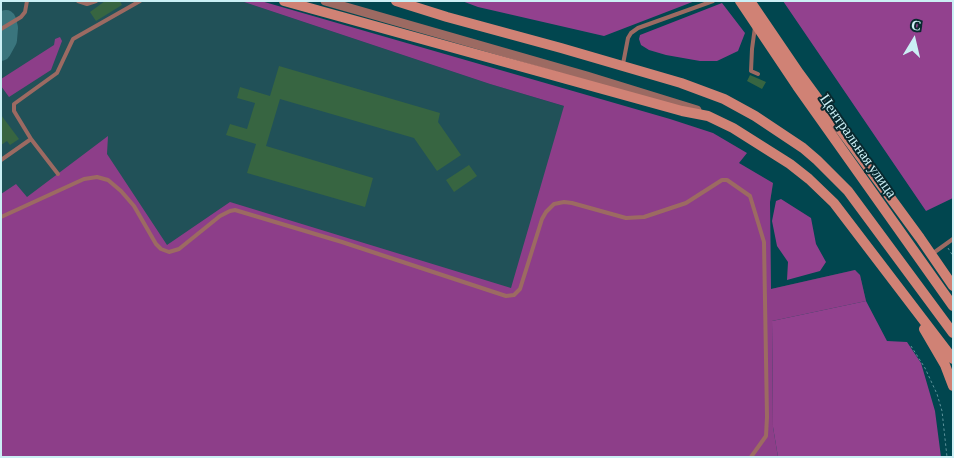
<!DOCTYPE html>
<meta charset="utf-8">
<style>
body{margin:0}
#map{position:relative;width:954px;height:458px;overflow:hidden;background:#01464f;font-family:"Crimson Pro",serif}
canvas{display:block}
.frame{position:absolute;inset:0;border:2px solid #cbeff5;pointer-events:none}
.north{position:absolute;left:889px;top:15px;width:50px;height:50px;-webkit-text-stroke:4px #08292f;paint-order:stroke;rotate:9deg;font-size:14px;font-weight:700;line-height:20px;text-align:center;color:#cbeff5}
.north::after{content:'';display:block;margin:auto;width:18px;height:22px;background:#cbeff5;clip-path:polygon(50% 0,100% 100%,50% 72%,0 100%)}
</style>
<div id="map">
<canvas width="954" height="458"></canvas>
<div class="frame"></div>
<div class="north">С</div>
</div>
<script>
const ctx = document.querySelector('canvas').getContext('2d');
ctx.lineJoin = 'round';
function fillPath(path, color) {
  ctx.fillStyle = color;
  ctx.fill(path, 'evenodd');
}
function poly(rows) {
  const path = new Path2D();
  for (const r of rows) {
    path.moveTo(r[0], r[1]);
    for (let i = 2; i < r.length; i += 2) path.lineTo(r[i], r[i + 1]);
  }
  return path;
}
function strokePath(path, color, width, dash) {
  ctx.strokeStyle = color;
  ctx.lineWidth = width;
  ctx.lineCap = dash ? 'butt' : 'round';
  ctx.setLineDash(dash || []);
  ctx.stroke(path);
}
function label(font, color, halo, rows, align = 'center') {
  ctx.font = font + ' "Crimson Pro",serif';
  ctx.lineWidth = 4;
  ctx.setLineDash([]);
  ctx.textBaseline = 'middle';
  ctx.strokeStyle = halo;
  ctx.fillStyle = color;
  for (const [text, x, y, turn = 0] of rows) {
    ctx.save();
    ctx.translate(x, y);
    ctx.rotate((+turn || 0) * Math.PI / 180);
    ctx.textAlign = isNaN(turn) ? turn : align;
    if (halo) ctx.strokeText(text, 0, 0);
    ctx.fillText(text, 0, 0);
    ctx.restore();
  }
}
fillPath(poly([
 [1,1,241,1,490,84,644,130,773,183,770,202,771,289,855,270,860,275,866,301,772,321,773,427,778,457,1,457]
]), '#215158');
fillPath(poly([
 [241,1,261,1,670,119,713,133,747,153,739,163,773,183,770,202,771,289,855,270,860,275,866,301,772,321,773,427,778,457,1,457,1,194,16,184,27,197,108,136,107,154,167,245,230,202,511,288,564,106,490,84],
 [60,37,62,41,51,70,9,97,1,86,1,79,54,45,55,39]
]), '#8d3e89');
fillPath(poly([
 [462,1,695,1,604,36,478,7],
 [783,1,953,1,953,198,926,211],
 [722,3,745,33,738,51,717,61,700,61,666,55,649,50,641,45,639,39,640,35],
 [781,199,811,218,816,244,826,262,820,271,787,280,788,262,777,246,772,221,776,201],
 [866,301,887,341,907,342,921,363,935,411,941,457,778,457,773,427,772,321]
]), '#92418e');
strokePath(poly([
 [1,51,7,40,8,28,6,20]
]), '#3a757d', 20);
fillPath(poly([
 [105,1,120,1,122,5,96,21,90,12],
 [279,66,440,113,438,122,461,155,437,171,414,138,280,99,266,146,373,178,365,207,247,173,256,144,226,135,230,124,247,129,255,103,237,98,240,87,270,96],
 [750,75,766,82,762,89,747,81],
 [1,115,19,139,10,145,7,141,1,145],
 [469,165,477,176,454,192,446,180]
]), '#376541');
strokePath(poly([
 [948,248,953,256],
 [911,346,925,368,937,394,942,411,947,457]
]), '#5d939b', 1, [2.5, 2.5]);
strokePath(poly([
 [78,1,87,4,96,1],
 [755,27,752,49,751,71,758,74],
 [1,29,21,17,25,12,27,1],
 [623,64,628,38,631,33,638,28,713,1],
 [1,160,31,139],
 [58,174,31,139,17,116,14,111,14,104,57,73,73,39,140,1],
 [1,217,84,179,97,177,108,180,121,191,134,206,156,244,161,249,169,252,179,249,220,216,230,211,235,210,342,242,506,296,514,295,520,289,542,219,546,212,554,204,564,202,572,203,626,218,644,217,686,203,722,180,727,180,750,196,764,242,767,417,766,436,751,457],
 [932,254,953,239]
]), '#9c6a62', 4);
strokePath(poly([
 [325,1,587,76,697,110]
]), '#9c6a62', 9);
strokePath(poly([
 [284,1,682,111,708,116,733,128,790,164,809,179,834,203,953,359],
 [396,1,447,17,561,48,681,83,724,99,755,116,803,148,817,160,848,191,953,333],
 [740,1,797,86,953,306],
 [750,1,799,73,920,238,953,286],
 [924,329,945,365,953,386]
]), '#d08275', 10);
label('15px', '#cbeff5', '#08292f', [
 ["Центральная улица",858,146,55]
]);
</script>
